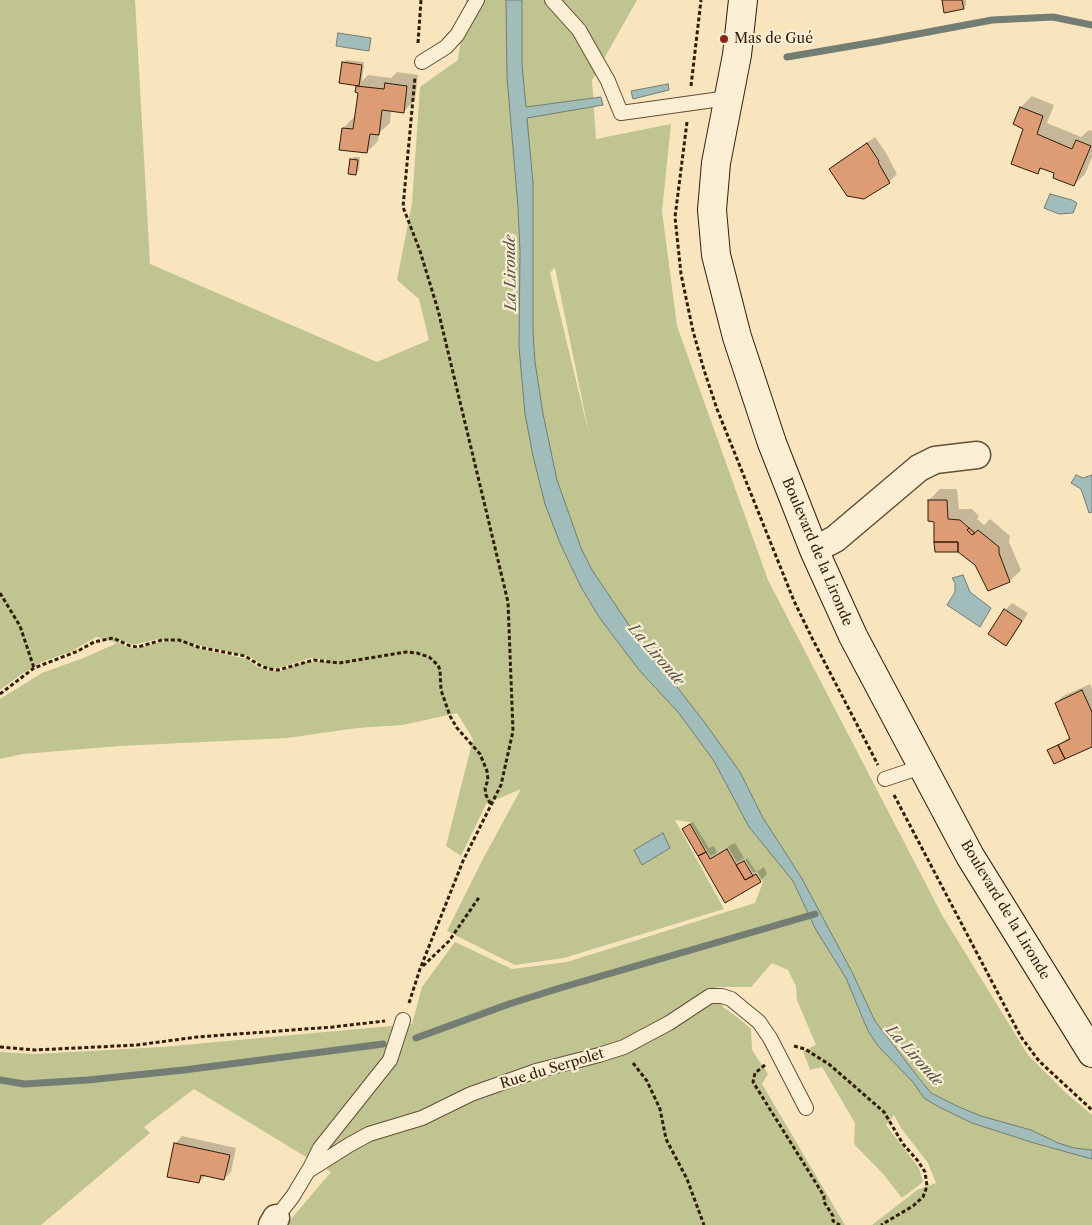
<!DOCTYPE html>
<meta charset="utf-8">
<style>
body{margin:0}
canvas{display:block;background:#f8e5be}
</style>
<canvas width="1092" height="1225"></canvas>
<script>
const ctx = document.querySelector('canvas').getContext('2d');
ctx.lineJoin = 'round';
function fillPath(path, color) {
  ctx.fillStyle = color;
  ctx.fill(path, 'evenodd');
}
function poly(rows) {
  const path = new Path2D();
  for (const r of rows) {
    path.moveTo(r[0], r[1]);
    for (let i = 2; i < r.length; i += 2) path.lineTo(r[i], r[i + 1]);
  }
  return path;
}
function strokePath(path, color, width, dash) {
  ctx.strokeStyle = color;
  ctx.lineWidth = width;
  ctx.lineCap = dash ? 'butt' : 'round';
  ctx.setLineDash(dash || []);
  ctx.stroke(path);
}
function label(font, color, halo, rows, align = 'center') {
  ctx.font = font + ' "Libre Caslon Text",serif';
  ctx.lineWidth = 4.5;
  ctx.setLineDash([]);
  ctx.textBaseline = 'middle';
  ctx.strokeStyle = halo;
  ctx.fillStyle = color;
  for (const [text, x, y, turn = 0] of rows) {
    ctx.save();
    ctx.translate(x, y);
    ctx.rotate((+turn || 0) * Math.PI / 180);
    ctx.textAlign = isNaN(turn) ? turn : align;
    if (halo) ctx.strokeText(text, 0, 0);
    ctx.fillText(text, 0, 0);
    ctx.restore();
  }
}
fillPath(poly([
 [0,0,135,0,150,264,377,362,429,340,419,299,397,280,412,203,420,87,458,60,466,0,637,0,592,80,596,139,671,124,662,211,677,326,768,580,942,915,1028,1055,1066,1093,1092,1115,1092,1225,872,1225,917,1190,936,1183,928,1163,901,1128,894,1115,886,1125,919,1168,923,1182,902,1198,884,1175,854,1144,855,1123,822,1067,810,1070,803,1051,816,1045,797,1000,796,986,788,970,772,963,751,987,716,987,723,1007,737,1017,751,1029,752,1050,768,1074,762,1084,845,1225,286,1225,331,1172,194,1089,144,1127,150,1133,41,1225,0,1225,0,1052,35,1054,162,1047,412,1024,422,987,455,942,512,969,567,962,755,903,763,882,758,872,753,872,744,858,737,862,728,847,710,856,690,822,675,820,724,909,564,958,515,965,447,931,484,857,521,789,486,804,461,856,446,846,473,739,457,713,403,725,357,728,287,738,119,746,23,754,0,759,0,699,42,673,86,657,117,643,96,637,72,651,42,662,23,673,0,690],
 [554,268,555,268,590,438,550,273],
 [158,639,170,642,161,642,138,648,129,648,118,642,121,640,133,645],
 [189,644,194,644,249,656,268,668,278,668,311,658,328,660,326,661,305,662,281,671,270,671,258,667,247,659,200,649]
]), '#bfc490');
const water = poly([
 [506,0,522,0,522,64,526,107,601,97,603,105,527,118,533,183,533,332,535,362,543,414,557,480,581,548,592,570,629,625,705,723,740,772,763,818,801,877,852,972,875,1021,918,1077,931,1093,959,1107,981,1116,1031,1130,1058,1143,1074,1148,1092,1150,1092,1159,1034,1143,972,1123,939,1107,924,1098,913,1082,878,1046,868,1031,846,978,816,930,793,881,749,827,714,761,678,712,639,670,599,617,581,587,560,543,545,504,533,456,525,414,519,347,520,251,518,207,507,77,506,0],
 [338,33,371,38,369,51,336,46,338,33],
 [668,84,669,90,633,99,631,91,668,84],
 [1050,194,1072,200,1077,203,1073,213,1059,214,1044,208,1050,194],
 [1076,475,1083,478,1092,475,1092,512,1089,513,1081,489,1071,483,1076,475],
 [963,575,970,592,991,608,980,627,947,605,955,592,955,583,952,578,963,575],
 [663,833,670,848,642,865,634,850,663,833]
]);
fillPath(water, '#a1bdbb');
strokePath(water, '#747d74', 1);
fillPath(poly([
 [944,0,966,0,966,5,963,8],
 [346,60,364,62,362,81,368,75,391,78,397,72,418,75,415,100,404,111,391,110,390,123,379,133,378,141,367,152,343,128,354,117,356,117,360,92,356,91,357,85,343,63],
 [1032,96,1054,105,1047,123,1081,137,1089,130,1092,131,1092,157,1085,174,1074,185,1056,172,1043,168,1037,173,1021,107],
 [875,137,886,153,897,174,889,182,864,198,831,169,838,162],
 [354,157,360,157,359,170,355,174,351,160],
 [940,489,957,489,959,509,972,509,979,516,977,519,984,525,990,519,1010,536,1009,542,1021,570,1010,581,976,565,935,521,929,500],
 [1012,603,1028,613,1013,637,1005,644,1005,610],
 [1090,684,1092,689,1092,745,1048,751,1071,736,1056,703,1063,696],
 [693,822,709,848,714,846,717,853,735,843,745,860,747,858,756,872,764,867,767,874,760,881,726,901,684,829],
 [182,1136,236,1148,231,1172,224,1179,206,1175,199,1182,175,1144]
]), '#0003');
strokePath(poly([
 [787,57,875,42,992,20,1053,17,1092,25],
 [416,1038,509,1004,560,988,815,914],
 [0,1080,24,1084,88,1080,184,1070,383,1044]
]), '#747d74', 7);
const building = poly([
 [942,0,962,0,964,9,944,13,942,0],
 [342,62,362,65,359,86,339,83,342,62],
 [385,83,407,86,404,113,382,110,379,135,370,134,367,153,339,150,342,128,353,129,358,93,355,92,356,86,384,89,385,83],
 [1020,107,1043,116,1037,134,1072,149,1076,140,1091,146,1074,186,1053,178,1054,173,1040,168,1038,174,1011,164,1023,129,1013,124,1020,107],
 [867,143,879,161,878,162,890,183,864,199,847,196,829,169,867,143],
 [350,159,358,160,356,175,348,174,350,159],
 [928,500,947,500,948,519,960,520,969,528,967,530,972,535,978,530,999,547,999,553,1010,582,988,591,975,565,958,552,958,542,934,542,934,522,928,521,928,500],
 [969,528,975,533,972,535,967,530,969,528],
 [934,542,958,542,958,552,935,552,934,542],
 [1004,609,1022,621,1006,646,988,634,1004,609],
 [1082,690,1092,712,1092,747,1065,759,1058,745,1070,739,1055,703,1082,690],
 [1058,745,1065,759,1054,764,1047,750,1058,745],
 [690,824,706,852,698,856,682,829,690,824],
 [727,849,745,880,756,874,761,882,725,903,698,856,706,852,710,859,727,849],
 [744,861,753,876,745,880,736,865,744,861],
 [174,1143,230,1155,224,1180,201,1175,199,1183,167,1177,174,1143]
]);
fillPath(building, '#de9c75');
strokePath(building, '#311d0a', 1);
const lane = poly([
 [552,0,579,30,608,81,621,113,728,98],
 [422,62,446,47,457,35,477,0],
 [885,779,924,766],
 [309,1170,320,1148,390,1060,403,1020],
 [276,1218,293,1196,308,1171,349,1145,369,1134,422,1118,471,1094,536,1071,599,1055,624,1047,669,1023,710,996,722,996,731,999,759,1022,770,1038,806,1108]
]);
const street = poly([
 [814,550,835,539,919,468,935,460,977,455],
 [272,1225,276,1218]
]);
const secondary = poly([
 [743,0,737,55,716,163,712,210,716,255,737,337,772,443,814,550,853,636,970,856,1092,1053]
]);
strokePath(lane, '#634f37', 16);
strokePath(street, '#634f37', 29);
strokePath(secondary, '#311d0a', 30);
strokePath(poly([
 [418,43,421,0],
 [691,86,701,0],
 [687,122,675,217,681,274,693,331,704,370,717,409,794,601,812,638,878,765],
 [0,593,20,626,34,668],
 [0,694,34,668,78,651,94,642,113,638,130,646,138,647,162,640,179,640,198,647,245,656,261,666,269,669,278,670,314,660,339,663,406,652,417,653,429,657,438,665,440,670,441,690,450,716,457,728,480,754,487,771,488,780,485,788,486,795,491,805],
 [894,795,1021,1037,1039,1061,1092,1110],
 [423,966,449,941,480,896],
 [409,1003,420,969,463,861,501,785,513,731,508,602,438,310,420,251,403,207,415,77],
 [794,1046,805,1049,830,1065,884,1112,903,1144,918,1161,925,1172,927,1186,923,1197,913,1206,881,1225],
 [0,1047,35,1050,137,1045,197,1037,333,1027,385,1021],
 [633,1063,647,1081,660,1109,666,1139,687,1179,704,1225],
 [765,1065,755,1073,753,1082,824,1196,824,1202,833,1216,833,1221,840,1225]
]), '#311d0a', 3, [4, 2.5]);
strokePath(lane, '#faeed5', 14);
strokePath(street, '#faeed5', 26);
strokePath(secondary, '#faeed5', 28);
for (const [x, y, r, color] of [
 [724,39,5,"#8f2418"]
]) {
  const dot = new Path2D();
  dot.arc(x, y, r, 0, 2 * Math.PI);
  ctx.fillStyle = color;
  ctx.fill(dot);
  strokePath(dot, '#faeed5', 2);
}
label('14px', '#311d0a', '#faeed5', [
 ["Mas de Gué",734,39]
], 'left');
label('14px', '#311d0a', '#faeed5', [
 ["Boulevard de la Lironde",817,552,67],
 ["Boulevard de la Lironde",1005,910,59],
 ["Rue du Serpolet",552,1069,-17]
]);
label('italic 15px', '#585548', '#faeed5', [
 ["La Lironde",511,273,-91],
 ["La Lironde",656,655,49],
 ["La Lironde",914,1056,48]
]);
</script>
